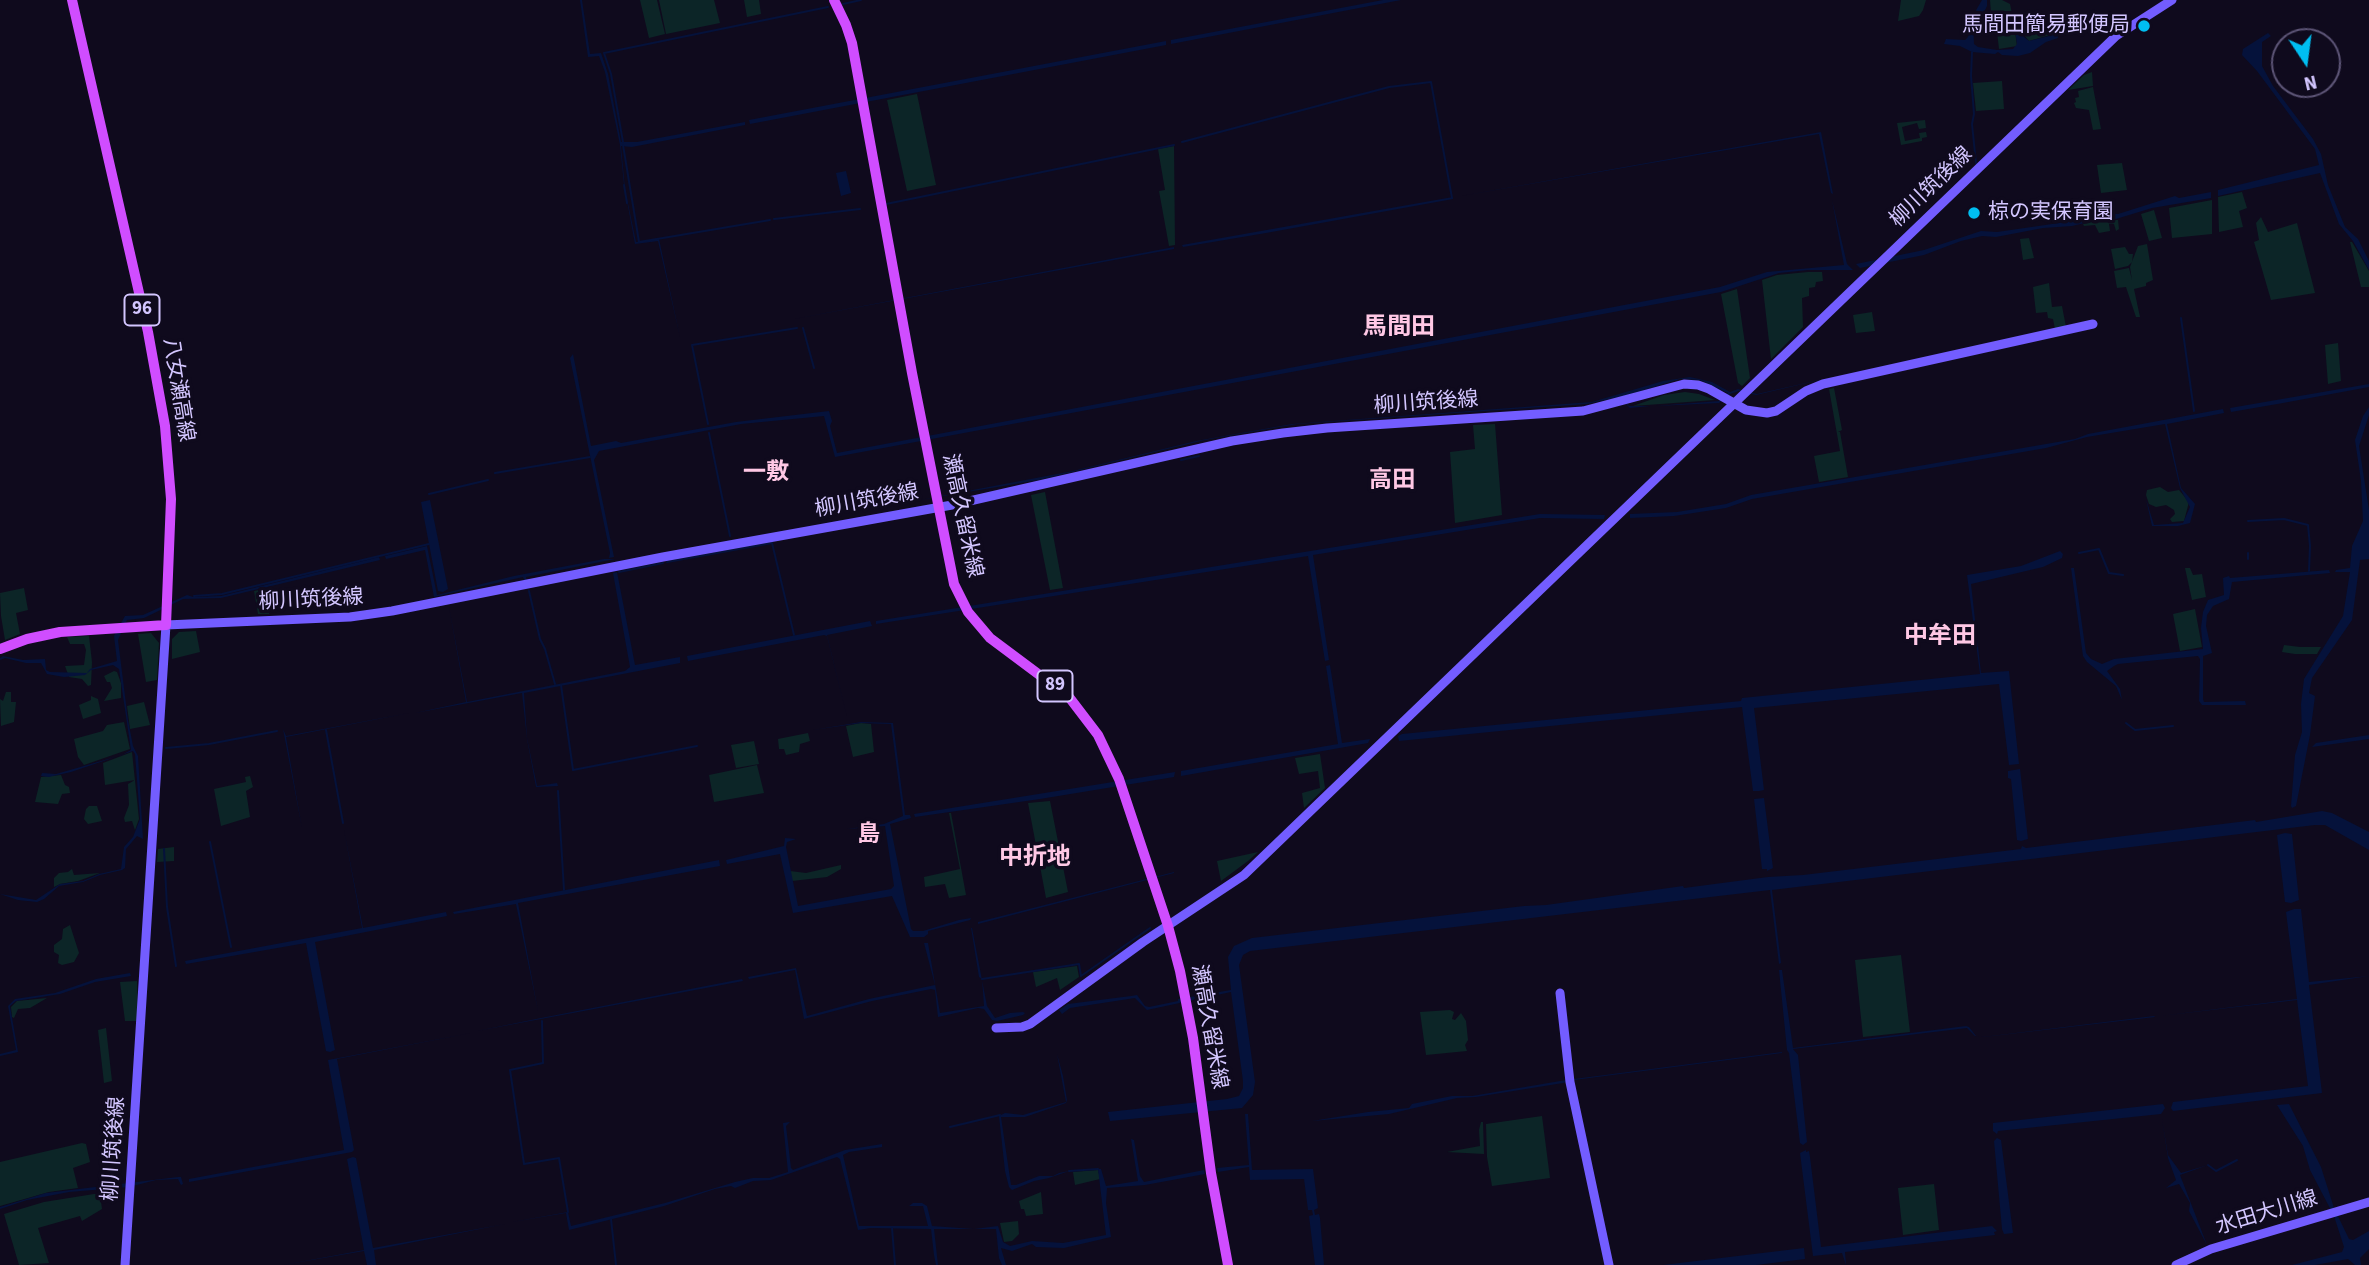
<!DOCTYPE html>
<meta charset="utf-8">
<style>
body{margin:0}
#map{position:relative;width:2369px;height:1265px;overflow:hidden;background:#0f0a1d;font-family:"Source Sans 3",sans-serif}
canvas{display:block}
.north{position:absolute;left:2271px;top:28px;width:70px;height:70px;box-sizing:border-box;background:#0f0a1d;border:2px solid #5d5577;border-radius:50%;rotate:167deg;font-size:19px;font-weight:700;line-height:28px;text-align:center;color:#d3c6ff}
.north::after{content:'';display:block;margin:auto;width:24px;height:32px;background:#00bef1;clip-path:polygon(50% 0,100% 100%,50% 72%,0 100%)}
</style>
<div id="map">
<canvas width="2369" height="1265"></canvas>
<div class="north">N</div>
</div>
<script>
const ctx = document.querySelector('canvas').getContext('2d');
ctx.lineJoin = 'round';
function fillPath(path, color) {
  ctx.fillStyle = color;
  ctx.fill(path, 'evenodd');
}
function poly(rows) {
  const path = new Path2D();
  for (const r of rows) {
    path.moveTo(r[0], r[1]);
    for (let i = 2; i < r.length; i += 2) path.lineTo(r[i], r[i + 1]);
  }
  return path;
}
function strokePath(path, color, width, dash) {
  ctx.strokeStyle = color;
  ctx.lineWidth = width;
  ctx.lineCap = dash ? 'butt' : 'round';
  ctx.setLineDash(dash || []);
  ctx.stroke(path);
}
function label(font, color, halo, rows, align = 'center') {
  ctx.font = font + ' "Source Sans 3","Noto Sans JP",sans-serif';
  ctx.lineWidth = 7;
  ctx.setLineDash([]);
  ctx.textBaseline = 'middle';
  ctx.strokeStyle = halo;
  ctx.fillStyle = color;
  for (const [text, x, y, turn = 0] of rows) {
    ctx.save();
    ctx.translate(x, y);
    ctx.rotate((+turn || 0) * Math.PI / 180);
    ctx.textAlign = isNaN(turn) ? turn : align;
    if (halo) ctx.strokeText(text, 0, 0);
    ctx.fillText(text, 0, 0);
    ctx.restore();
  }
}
fillPath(poly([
 [640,0,657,0,665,34,649,38],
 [659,0,714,0,720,23,666,34],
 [744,0,759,0,761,14,747,17],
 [1901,0,1926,0,1923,10,1919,16,1898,21],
 [1990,0,2002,0,2010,4,2012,14,2009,16,1991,13],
 [2021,12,2043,13,2051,28,2056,28,2057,33,2029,41,2025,36],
 [2014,24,2017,46,1999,49,1997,32,2001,27],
 [2092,72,2093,86,2068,90,2084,75],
 [2002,81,2004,109,1976,111,1973,83],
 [2093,87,2101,129,2093,130,2089,110,2076,108,2074,103,2076,102,2075,98,2079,97,2078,91],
 [917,94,936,185,907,191,887,100],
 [1925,120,1926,128,1919,129,1917,123,1902,127,1905,141,1920,138,1919,133,1926,132,1927,137,1922,138,1922,141,1901,145,1897,123],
 [1174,146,1175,245,1169,246,1159,191,1165,190,1158,149],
 [2122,163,2127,190,2101,193,2097,165],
 [2242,192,2247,208,2239,211,2243,227,2219,232,2218,197],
 [2212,200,2212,234,2172,238,2169,208],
 [2154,210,2162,238,2149,241,2141,214],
 [2261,217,2268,232,2297,223,2315,293,2271,300,2254,242,2259,240,2256,223],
 [2102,220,2118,220,2119,229,2116,231,2114,224,2109,224,2110,231,2099,233,2095,225,2084,226,2083,224],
 [2029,238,2034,258,2023,260,2020,239],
 [2350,242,2352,242,2369,271,2369,287,2361,287],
 [2147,244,2153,280,2146,283,2146,286,2134,289,2140,317,2136,317,2126,287,2117,288,2114,271,2129,268,2132,280,2130,267,2138,246],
 [2125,247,2129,254,2133,254,2132,262,2128,266,2115,269,2111,249],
 [1808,272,1822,272,1823,281,1816,282,1815,287,1809,288,1809,296,1802,298,1803,327,1771,359,1762,280,1777,275],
 [2049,283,2052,307,2062,306,2066,327,2055,329,2053,319,2048,318,2047,312,2036,313,2033,287],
 [1737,289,1750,378,1742,386,1738,383,1721,294],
 [1872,312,1875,331,1856,333,1853,315],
 [2338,343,2341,381,2328,384,2325,345],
 [1834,388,1842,430,1838,432,1840,432,1848,477,1819,482,1814,456,1840,451,1829,389],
 [1685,392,1699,394,1715,400,1633,406,1664,395],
 [1495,424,1502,515,1455,523,1450,452,1475,449,1473,425],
 [2160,487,2168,492,2179,490,2189,502,2184,521,2172,522,2170,519,2175,514,2174,510,2166,505,2156,507,2149,504,2146,495,2147,490],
 [1045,492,1063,588,1050,590,1031,495],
 [2185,568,2190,568,2193,575,2202,574,2206,597,2192,600],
 [24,588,28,610,16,613,20,634,5,640,1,616,0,593],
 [264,589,269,614,258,614,254,591],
 [2195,609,2202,647,2180,651,2173,614],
 [196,631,200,652,172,659,172,639,179,632],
 [151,633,159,643,157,680,146,682,138,634],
 [89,636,92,662,91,685,88,686,82,679,69,677,65,666,84,665,86,650,84,644,70,644,67,637],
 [2284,645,2300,647,2321,647,2317,654,2295,654,2282,652],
 [114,671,117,672,121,683,121,698,104,701,112,688,110,682,107,682,104,676],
 [6,692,11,692,11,702,16,702,14,722,1,726,0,699,3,701],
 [91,696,98,699,101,713,83,719,79,705,91,700],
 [144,702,150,725,130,729,127,706],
 [124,722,130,749,84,765,78,757,74,739,103,731,107,725],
 [861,723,871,724,874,752,853,757,846,726],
 [808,733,810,741,800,744,799,752,786,755,784,749,779,749,778,739],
 [754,741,759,764,736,768,731,745],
 [132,752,139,819,135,830,132,821,125,822,124,818,129,805,128,784,135,780,105,785,103,763],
 [1320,754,1325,788,1304,808,1302,793,1320,788,1318,771,1299,774,1295,758],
 [757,765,764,793,714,802,709,775],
 [61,775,65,785,69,787,70,793,62,794,58,804,35,802,41,777],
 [250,776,253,787,246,791,250,817,221,826,214,789,246,782,245,777],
 [1050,801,1068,892,1046,898,1028,803],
 [89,806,97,806,102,821,88,824,84,819,86,809],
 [949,813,951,813,966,895,949,898,945,884,925,887,924,877,960,869],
 [174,847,174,861,157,862,158,849],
 [1258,852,1248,861,1221,881,1217,861],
 [841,865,841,869,827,877,792,881,790,871,806,873],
 [72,869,74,875,100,873,78,881,60,884,54,887,54,878,59,873,68,872],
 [70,925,79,953,74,962,62,965,58,963,59,955,54,952,54,945,62,939,63,929],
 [1901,955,1910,1032,1863,1037,1855,960],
 [1077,966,1079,977,1060,990,1057,978,1036,987,1033,972],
 [137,981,138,1021,125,1021,120,982],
 [47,998,30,1008,18,1009,14,1018,12,1017,11,1007,17,1001],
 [1450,1010,1454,1012,1452,1019,1455,1020,1461,1013,1466,1021,1468,1040,1465,1045,1467,1051,1426,1055,1420,1012],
 [106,1028,112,1081,104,1083,98,1030],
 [1542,1116,1550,1178,1492,1186,1487,1157,1486,1124],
 [1481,1122,1483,1122,1484,1154,1447,1152,1480,1146,1479,1130],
 [82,1143,86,1144,90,1162,73,1168,78,1188,49,1192,0,1206,0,1162],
 [1098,1170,1100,1179,1075,1185,1073,1172],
 [1934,1184,1939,1230,1903,1235,1898,1188],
 [1041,1192,1043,1214,1026,1216,1024,1209,1021,1209,1019,1201],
 [94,1194,100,1194,102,1209,82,1221,80,1216,38,1228,49,1263,19,1265,4,1214,44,1202],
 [1018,1221,1019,1234,1012,1241,1004,1242,1000,1223]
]), '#0c2527');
fillPath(poly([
 [580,0,582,0,590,54,601,53,608,74,621,142,637,142,745,122,745,125,632,147,621,146,625,189,636,242,659,239,680,337,658,241,635,244,624,185,620,145,605,72,599,56,588,57],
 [1383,0,1401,0,1171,44,1171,40],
 [1982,0,1987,0,1987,6,1984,12,1975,18,1973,23,1974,44,1978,47,1997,50,2013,49,2017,44,2013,16,2021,15,2024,37,2029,41,2057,34,2058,38,2046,42,2030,53,2018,56,2002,55,1998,52,1995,54,1972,52,1960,46,1944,44,1946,39,1965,40,1968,37,1971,19],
 [2268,33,2271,36,2262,42,2262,66,2273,86,2313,139,2321,154,2328,185,2345,227,2358,239,2369,261,2369,270,2353,241,2339,224,2320,173,2218,196,2218,190,2319,165,2315,149,2257,71,2242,55,2243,49],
 [1166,41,1166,45,750,124,749,120],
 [1821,132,1833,194,1831,193,1819,134,1461,196],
 [846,171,851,193,841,196,836,173],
 [2211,192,2211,198,2152,208,2116,219,2101,219,2072,226,2043,228,1996,237,1982,236,1961,241,1924,255,1860,268,1856,264,1924,250,1981,231,1997,232,2066,222,2102,213,2118,214,2175,196,2179,198],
 [1453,197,1453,199,1266,233,1183,247,1182,245],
 [1832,200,1847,264,1853,270,1808,270,1779,273,1721,292,835,457,824,416,741,424,599,451,594,460,614,557,609,558,610,553,570,358,573,354,591,446,616,441,621,443,736,422,829,411,832,421,830,426,837,453,1720,287,1767,272,1844,265],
 [1174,247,1174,249,794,319,1153,251],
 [1841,375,1756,395,1739,391,1730,394,1719,403,1656,406,1719,401,1728,393,1700,380,1680,379,1621,397,1629,406,1650,406,1630,408,1619,397,1587,404,1297,424,1205,440,1039,480,920,500,1073,471,1196,441,1292,424,1592,402,1663,381,1690,377,1712,382,1730,392,1738,389,1757,394],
 [2369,384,2369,387,2283,403,2231,412,2230,408],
 [2369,407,2369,415,2359,446,2369,510,2369,559,2360,560,2352,620,2312,678,2309,693,2315,696,2310,735,2296,806,2292,808,2291,806,2295,755,2302,732,2301,704,2304,679,2343,616,2350,572,2335,572,2336,570,2350,568,2352,546,2363,521,2361,481,2355,440,2363,416],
 [2223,409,2224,413,2167,424,2181,488,2195,504,2190,523,2178,526,2152,526,2146,499,2154,525,2183,523,2190,507,2180,488,2165,424,2087,437,2046,448,1752,499,1726,508,1674,516,1630,518,1630,514,1677,512,1726,504,1751,495,2075,439,2088,434],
 [430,500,448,589,443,592,438,591,421,502],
 [1540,514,1605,515,1604,519,1540,518,1313,555,1329,660,1325,661,1308,556,876,624,876,621],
 [427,546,437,595,514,576,604,559,615,559,526,577,529,592,523,577,434,597,425,550,386,559,385,556],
 [2060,551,2063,554,2062,558,2043,567,1971,584,1981,673,2009,671,2019,764,2009,765,1999,684,1754,708,1764,790,1759,791,1753,791,1742,707,1399,741,1398,736,1402,734,1741,701,1742,698,1980,674,1967,575,2021,566],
 [379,557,380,560,221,598,183,599,144,618,127,620,118,640,128,720,133,746,138,756,143,839,137,836,126,849,125,868,122,870,100,875,83,882,59,886,44,899,37,902,18,900,0,894,36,900,60,884,83,881,99,874,121,869,124,847,133,837,140,819,135,754,133,751,71,772,49,777,41,776,42,773,56,774,70,770,122,755,131,750,119,669,113,665,91,670,85,675,64,677,47,674,41,663,26,663,5,658,0,660,0,658,3,656,23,660,45,659,46,670,50,672,87,673,90,669,117,661,114,636,125,616,143,615,187,595,193,597,221,596],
 [2071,568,2074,568,2086,653,2091,659,2102,664,2114,659,2203,649,2201,628,2203,612,2208,600,2224,595,2223,578,2229,576,2230,578,2329,570,2330,573,2232,582,2229,599,2213,606,2207,615,2206,626,2212,653,2203,656,2203,699,2204,702,2245,701,2246,705,2202,705,2199,701,2200,659,2198,656,2118,664,2114,666,2107,671,2120,689,2122,700,2116,686,2087,662,2083,656],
 [617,572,635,665,680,657,680,663,524,693,527,738,537,786,557,783,558,786,536,787,527,739,522,693,415,713,466,702,449,607,467,702,625,671,630,667,613,573],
 [870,621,872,626,827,635,847,717,827,636,824,635,688,661,687,656],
 [1330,665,1342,743,1370,739,1368,743,1181,776,1181,771,1338,744,1326,666],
 [409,713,286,737,302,828,283,729,286,736],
 [861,722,893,723,905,815,910,815,911,818,890,824,911,929,913,931,923,931,959,920,971,918,970,920,928,931,928,934,924,937,910,937,892,896,793,913,780,854,727,864,726,860,784,846,785,838,770,800,785,838,796,839,787,842,786,847,798,906,891,889,894,886,885,826,847,829,884,824,903,816,891,724,861,723,813,730],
 [2369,735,2369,739,2312,747,2316,743],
 [2020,769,2028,839,2021,841,2017,840,2011,779,2008,778,2008,771],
 [1175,772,1174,777,1040,799,915,817,914,814],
 [1764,798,1773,868,1767,871,1767,869,1762,869,1754,799],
 [2322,811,2332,813,2369,832,2369,850,2325,825,2315,825,1772,890,1781,963,1779,964,1770,890,1250,951,1243,955,1239,965,1255,1082,1253,1095,1242,1108,1110,1121,1108,1112,1227,1099,1239,1096,1243,1088,1243,1081,1231,992,1147,1010,1135,998,1070,1008,1062,1014,1059,1010,1068,1004,1131,996,1137,995,1145,1006,1149,1007,1178,1001,1178,999,1231,990,1228,957,1234,946,1252,938,1524,906,1546,905,1683,886,1684,888,1768,877,1803,875,2021,849,2022,846,2026,848,2255,820,2256,822],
 [344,830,363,928,446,912,447,916,315,942,335,1050,330,1052,326,1051,306,943,186,964,185,961,362,928],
 [2285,833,2292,834,2299,900,2291,903,2285,902,2277,835],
 [719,860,720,866,518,903,538,1011,516,904,454,914,453,912],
 [1174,872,1174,873,978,924,978,922],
 [2294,909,2301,909,2309,982,2369,976,2309,985,2322,1093,2173,1111,2171,1108,2173,1102,2308,1086,2297,1000,2160,1016,2297,999,2286,912],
 [971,928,972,928,987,1006,995,1018,1010,1013,1023,1012,1025,1013,1023,1015,997,1021,992,1020,984,1009,978,1008,938,1017,935,990,931,989,872,1001,804,1019,795,970,749,979,748,977,796,968,807,1016,869,999,935,985,924,943,928,943,940,1013,984,1006,982,979,979,977],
 [1779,970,1782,970,1793,1048,1966,1026,1969,1027,1976,1036,1983,1037,2154,1016,2155,1017,1984,1037,1975,1036,1967,1028,1793,1049,1798,1055,1807,1142,1803,1145,1800,1143,1789,1053,1787,1050],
 [130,973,131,976,95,982,60,994,16,1001,10,1006,18,1052,0,1056,0,1054,16,1050,8,1006,15,999,55,993,96,979],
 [742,979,743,981,477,1031,541,1018],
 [471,1033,337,1059,354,1150,352,1152,189,1182,189,1179,344,1150,328,1060],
 [1782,1052,1782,1053,1574,1080,1574,1079],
 [1057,1054,1063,1076,1067,1100,1066,1103,1025,1117,1001,1117,1011,1185,1016,1185,1039,1176,1053,1176,1059,1173,1069,1171,1049,1178,1034,1181,1012,1190,1009,1187,1005,1171,999,1116,1005,1113,1023,1115,1066,1102],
 [1566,1080,1567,1082,1563,1083,1476,1097,1457,1098,1389,1114,1312,1121,1368,1112,1409,1108,1412,1104,1452,1096,1472,1096],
 [2163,1104,2165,1108,2161,1114,1998,1131,1997,1134,1993,1131,1993,1123],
 [2289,1104,2321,1167,2334,1208,2349,1239,2353,1240,2369,1231,2369,1249,2360,1258,2361,1265,2355,1265,2348,1259,2315,1265,2292,1265,2342,1252,2344,1247,2334,1216,2310,1170,2303,1146,2277,1105],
 [1245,1114,1248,1114,1252,1170,1313,1169,1318,1208,1314,1210,1315,1215,1319,1214,1320,1218,1324,1265,1315,1265,1309,1216,1313,1215,1312,1210,1308,1210,1304,1179,1250,1180,1249,1167,1218,1172,1217,1168,1249,1165],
 [2162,1119,2168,1155,2181,1173,2208,1165,2180,1175,2207,1245,2189,1211,2190,1203,2179,1184,2166,1188,2176,1180,2168,1158],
 [790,1122,786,1126,791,1168,793,1170,845,1150,882,1144,882,1147,849,1152,843,1155,859,1226,928,1226,923,1206,909,1206,913,1203,922,1203,927,1206,932,1226,974,1229,998,1226,1003,1242,1010,1246,1032,1241,1063,1243,1106,1235,1098,1169,1101,1169,1106,1186,1138,1181,1131,1139,1134,1140,1140,1176,1144,1182,1204,1170,1205,1174,1145,1185,1107,1188,1106,1203,1111,1237,1064,1248,1036,1247,1032,1244,1012,1251,1001,1248,1006,1265,1002,1265,999,1258,996,1229,934,1229,938,1265,936,1265,934,1255,931,1229,871,1228,858,1230,840,1159,837,1157,771,1180,753,1181,735,1188,731,1186,715,1189,664,1206,569,1230,566,1213,512,1222,568,1212,571,1226,665,1203,735,1182,753,1178,769,1178,788,1172,783,1123],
 [1997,1138,2001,1140,2013,1233,2004,1234,2002,1229,1994,1141],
 [1806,1150,1806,1152,1809,1151,1810,1157,1821,1247,1992,1226,1997,1231,1994,1232,1995,1235,1845,1252,1846,1265,1842,1253,1813,1256,1800,1153],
 [353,1157,356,1158,373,1248,505,1224,374,1250,376,1265,367,1265,364,1251,283,1265,364,1250,347,1159],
 [178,1177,181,1177,183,1184,181,1185,178,1179,156,1180,129,1187,69,1192,27,1200,0,1209,0,1207,46,1193],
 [1804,1248,1805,1259,1756,1265,1663,1265]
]), '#05123b');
strokePath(poly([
 [843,4,861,0],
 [1972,52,1971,76,1974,114,1972,124,1976,163],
 [623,142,611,74,604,53,828,7],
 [1182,142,1389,87,1431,82,1452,198],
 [623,145,639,242,770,220],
 [624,185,627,203],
 [886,204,1174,145],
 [774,219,860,209],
 [2181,318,2194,411],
 [803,328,814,368],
 [708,424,692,345,797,328],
 [709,433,730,536],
 [1181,460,1199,456],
 [495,473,590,457],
 [429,494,488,480],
 [2248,521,2284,519,2308,525,2310,546,2309,571],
 [2079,553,2099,549,2109,573,2123,575],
 [2248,553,2248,559],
 [667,562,772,543,794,635],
 [619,572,663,563],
 [529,591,540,639,545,649,555,684],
 [194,596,222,594,429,544],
 [561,685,573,770,697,746],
 [2126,723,2135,730,2173,726],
 [326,730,343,823],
 [166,748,209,744,277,731],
 [558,791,564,890],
 [210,842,231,947],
 [164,849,167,907,176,966],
 [982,979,1079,964,1081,976,1150,928],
 [542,1021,543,1063,510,1070,524,1164,559,1158,568,1212],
 [950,1127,1000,1115],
 [2208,1165,2216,1171,2237,1160],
 [1069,1171,1098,1169],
 [611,1219,616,1265],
 [892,1228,895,1265]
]), '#05123b', 2);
strokePath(poly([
 [1560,993,1570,1082,1609,1265],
 [996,1028,1022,1027,1030,1024,1143,942,1244,875,2116,36,2172,0],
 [125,1265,166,625,350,617,392,611,663,557,952,505,1232,441,1283,433,1327,428,1583,411,1684,384,1698,385,1709,389,1746,410,1767,413,1776,411,1806,391,1823,384,2093,324],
 [2176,1265,2211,1249,2369,1202]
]), '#735dff', 9);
strokePath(poly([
 [834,0,846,25,852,43,912,373,954,584,968,612,990,638,1069,697,1098,735,1119,779,1168,926,1180,971,1193,1038,1211,1173,1228,1265],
 [0,649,27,639,60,632,166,625,171,499,165,426,148,332,72,0]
]), '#d04dff', 10);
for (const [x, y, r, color] of [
 [2144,26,7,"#00bef1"],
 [1974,213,7,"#00bef1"]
]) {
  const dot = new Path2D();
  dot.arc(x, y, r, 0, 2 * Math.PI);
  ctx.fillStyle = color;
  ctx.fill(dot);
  strokePath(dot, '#0f0a1d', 2.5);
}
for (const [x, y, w] of [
 [142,310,35],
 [1055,686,35]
]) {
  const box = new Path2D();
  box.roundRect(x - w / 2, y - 15.5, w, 31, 5);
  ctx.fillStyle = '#0f0a1d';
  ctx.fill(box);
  strokePath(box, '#d3c6ff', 2);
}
label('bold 19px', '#d3c6ff', null, [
 ["96",142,310],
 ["89",1055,686]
]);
label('21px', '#d3c6ff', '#0f0a1d', [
 ["馬間田簡易郵便局",2130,26],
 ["椋の実保育園",1988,213,"left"]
], 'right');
label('21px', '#d3c6ff', '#0f0a1d', [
 ["柳川筑後線",1932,188,-44],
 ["八女瀬高線",177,390,81],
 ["柳川筑後線",1426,404,-4],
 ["柳川筑後線",867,502,-10],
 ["瀬高久留米線",961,516,78],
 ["柳川筑後線",311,601,-3],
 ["瀬高久留米線",1208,1027,80],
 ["柳川筑後線",115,1149,-86],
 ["水田大川線",2267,1214,-17]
]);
label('bold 23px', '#ffc8e5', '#0f0a1d', [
 ["一敷",766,474],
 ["高田",1392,482],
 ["島",869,836]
]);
label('bold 24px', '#ffc8e5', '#0f0a1d', [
 ["馬間田",1399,329],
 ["中牟田",1940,638],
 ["中折地",1035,859]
]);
</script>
